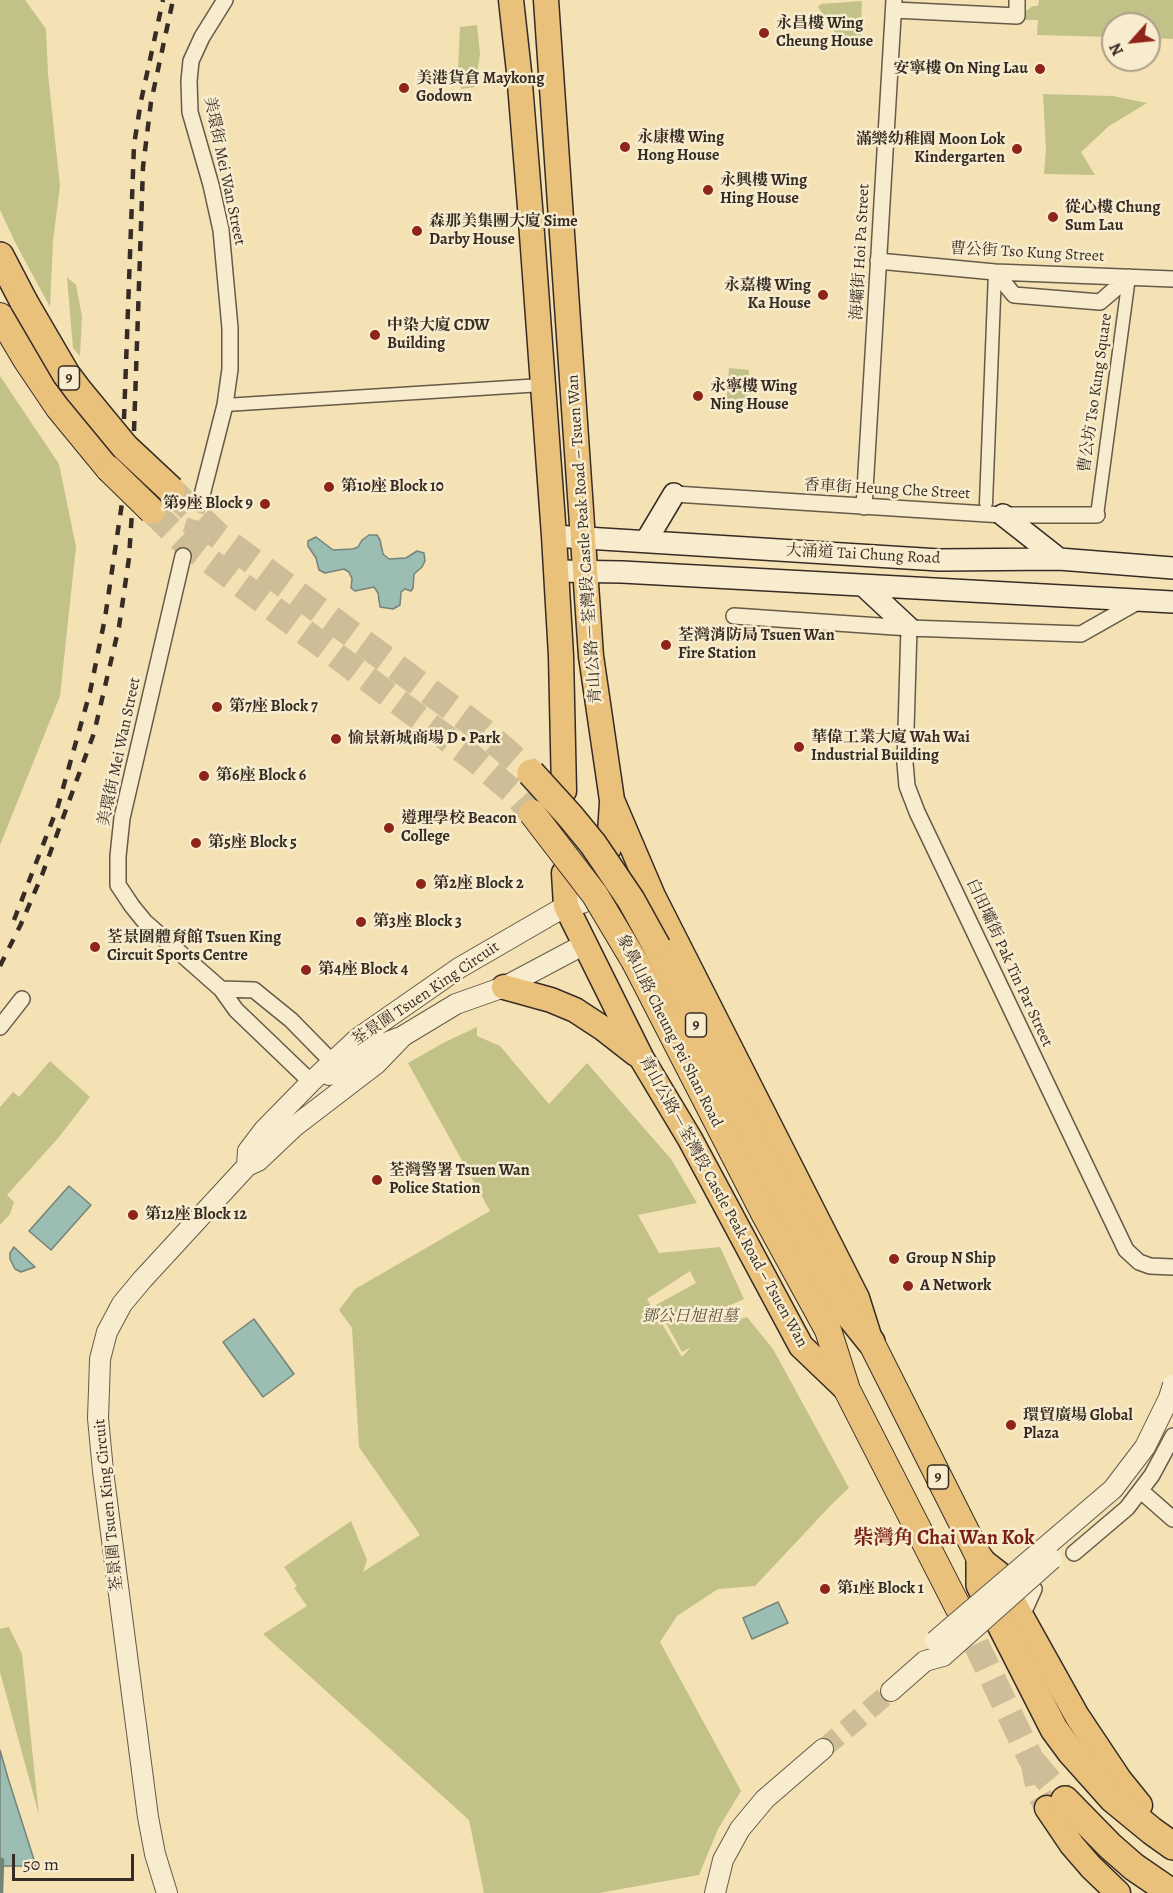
<!DOCTYPE html>
<meta charset="utf-8">
<style>
body{margin:0}
#map{position:relative;width:1173px;height:1893px;overflow:hidden;background:#f4e2b4;font-family:Alegreya,serif}
canvas{display:block}
.north{position:absolute;left:1101px;top:12px;width:60px;height:60px;box-sizing:border-box;background:#f8ecce;border:2px solid #ab9f8a;border-radius:50%;rotate:243deg;font-size:16px;font-weight:700;line-height:24px;text-align:center;color:#372c25}
.north::after{content:'';display:block;margin:auto;width:21px;height:27px;background:#8f2418;clip-path:polygon(50% 0,100% 100%,50% 72%,0 100%)}
.scale{position:absolute;left:12px;top:1854px;width:122px;height:27px;box-sizing:border-box;border:3px solid #372c25;border-top:0;padding-left:8px;font-size:18px;line-height:21px;white-space:nowrap;color:#372c25;-webkit-text-stroke:4px #f8ecce;paint-order:stroke}
</style>
<div id="map">
<canvas width="1173" height="1893"></canvas>
<div class="north">N</div>
<div class="scale">50 m</div>
</div>
<script>
const ctx = document.querySelector('canvas').getContext('2d');
ctx.lineJoin = 'round';
function fillPath(path, color) {
  ctx.fillStyle = color;
  ctx.fill(path, 'evenodd');
}
function poly(rows) {
  const path = new Path2D();
  for (const r of rows) {
    path.moveTo(r[0], r[1]);
    for (let i = 2; i < r.length; i += 2) path.lineTo(r[i], r[i + 1]);
  }
  return path;
}
function strokePath(path, color, width, dash) {
  ctx.strokeStyle = color;
  ctx.lineWidth = width;
  ctx.lineCap = dash ? 'butt' : 'round';
  ctx.setLineDash(dash || []);
  ctx.stroke(path);
}
function label(font, color, halo, rows, align = 'center') {
  ctx.font = font + ' Alegreya,"Noto Serif TC",serif';
  ctx.lineWidth = 5;
  ctx.setLineDash([]);
  ctx.textBaseline = 'middle';
  ctx.strokeStyle = halo;
  ctx.fillStyle = color;
  for (const [text, x, y, turn = 0] of rows) {
    ctx.save();
    ctx.translate(x, y);
    ctx.rotate((+turn || 0) * Math.PI / 180);
    ctx.textAlign = isNaN(turn) ? turn : align;
    if (halo) ctx.strokeText(text, 0, 0);
    ctx.fillText(text, 0, 0);
    ctx.restore();
  }
}
fillPath(poly([
 [0,0,25,0,46,29,48,74,60,186,53,241,50,307,16,244,0,210],
 [1039,0,1173,0,1173,39,1149,38,1149,24,1113,24,1113,37,1037,35,1038,20,1026,20,1023,13,1033,6,1038,6],
 [862,1,860,47,838,37,818,7,821,4],
 [477,25,480,54,475,87,461,89,458,71,460,27],
 [1043,94,1113,96,1147,103,1109,126,1081,152,1095,175,1044,174,1046,150],
 [67,277,76,285,82,316,80,356,73,348],
 [729,368,749,370,747,410,726,408],
 [0,376,59,464,76,547,60,696,0,845],
 [477,1027,477,1036,500,1046,549,1104,587,1063,671,1159,697,1203,638,1215,659,1253,720,1247,744,1299,715,1312,722,1324,747,1317,773,1349,849,1488,832,1504,755,1586,718,1589,677,1616,660,1642,741,1791,718,1829,699,1875,599,1893,484,1893,469,1820,263,1634,307,1606,294,1588,297,1586,284,1567,351,1521,367,1560,363,1572,420,1535,359,1447,352,1328,339,1310,355,1289,490,1211,408,1063,445,1042],
 [690,1271,696,1283,656,1305,682,1352,691,1347,682,1357,647,1299],
 [50,1061,90,1097,59,1137,7,1195,14,1202,10,1214,0,1225,0,1107,13,1092,19,1097],
 [9,1627,22,1654,39,1815,0,1672,0,1629]
]), '#c2c188');
const water = poly([
 [369,535,377,535,380,540,383,554,389,559,406,558,417,551,424,553,425,561,422,567,414,574,413,588,411,591,405,589,401,592,400,605,393,609,380,607,378,593,374,587,355,591,351,588,352,579,349,572,344,569,325,573,319,570,316,558,308,546,308,541,316,537,333,550,353,549,358,547,362,540,369,535],
 [69,1186,91,1205,51,1250,29,1231,69,1186],
 [14,1247,35,1267,21,1272,15,1269,10,1259,10,1253,14,1247],
 [254,1319,294,1374,263,1397,223,1342,254,1319],
 [778,1602,788,1623,752,1639,743,1618,778,1602],
 [0,1750,8,1778,36,1866,0,1866,0,1750]
]);
fillPath(water, '#9cbdb2');
strokePath(water, '#74837a', 1.5);
fillPath(poly([
 [726,527,1173,549,1173,635,1096,627,672,598,677,529,725,530]
]), '#f4e2b4');
strokePath(poly([
 [1,1893,2,1860]
]), '#74837a', 4.5);
strokePath(poly([
 [183,556,201,499]
]), '#cebe97', 15, [15, 8]);
strokePath(poly([
 [823,1749,891,1691]
]), '#cebe97', 20, [20, 10]);
strokePath(poly([
 [1032,1761,1039,1794,1047,1808]
]), '#cebe97', 24, [24, 12]);
strokePath(poly([
 [152,511,183,541,473,758,513,792,532,813],
 [976,1644,1032,1761]
]), '#cebe97', 26, [26, 13]);
strokePath(poly([
 [171,490,216,534,483,731,531,773],
 [1032,1761,1065,1800]
]), '#cebe97', 27, [27, 14]);
const pedestrian = poly([
 [225,405,542,385],
 [986,503,995,272],
 [1097,515,1129,277]
]);
const minor = poly([
 [894,10,1017,16,1017,1],
 [878,261,995,272,1173,279],
 [995,272,1014,295,1100,302,1129,277],
 [674,494,1003,515,1097,515],
 [201,499,225,405,230,369,230,328,221,230,211,185,190,112,189,81,191,61,202,37,225,0],
 [864,507,894,0],
 [183,556,122,818,118,856,118,885,132,906,145,922,221,989,236,1010,311,1082],
 [734,616,909,628,1081,634,1141,600],
 [909,628,905,763,907,786,917,812,1126,1250,1139,1262,1150,1266,1173,1267],
 [221,989,254,990,291,1020,339,1069],
 [0,1027,22,999],
 [1141,1491,1173,1519],
 [1074,1553,1127,1508,1152,1475,1173,1436],
 [1021,1618,1034,1589]
]);
const tertiary = poly([
 [329,1075,340,1070,368,1050,398,1038],
 [247,1166,248,1151,264,1130,311,1082,357,1039,459,968,566,906,582,903],
 [891,1691,925,1661,943,1656],
 [167,1893,155,1854,148,1817,103,1471,98,1418,99,1390,100,1359,107,1332,122,1304,142,1280,247,1166,258,1161,295,1126,376,1064,403,1036,456,1004,504,987,583,945],
 [715,1893,723,1860,740,1829,765,1799,823,1749]
]);
const secondary = poly([
 [1003,515,1059,559],
 [554,536,939,560,1059,559,1173,568],
 [646,541,674,494],
 [555,571,622,572,1173,602],
 [864,586,909,628]
]);
const primary = poly([
 [511,0,519,72,530,207,554,536,561,656,564,791],
 [546,0,591,656,612,800,653,896,857,1298,869,1336],
 [609,848,612,803],
 [564,873,566,906,642,1059,690,1139,801,1346,847,1390],
 [504,987,551,1000,575,1010,604,1029,636,1054],
 [980,1559,998,1573],
 [1015,1605,1077,1716,1119,1779,1140,1805],
 [1047,1808,1072,1845,1091,1867,1118,1893]
]);
const trunk = poly([
 [0,316,27,361,58,407,109,469],
 [635,962,765,1215,828,1330,847,1390,960,1611],
 [871,1342,980,1559]
]);
const motorway = poly([
 [0,256,24,302],
 [657,947,735,1103,842,1306,871,1342],
 [980,1559,980,1585,983,1591],
 [998,1619,1054,1729,1071,1752,1113,1799,1152,1831,1173,1846],
 [1065,1800,1110,1846,1134,1867,1172,1893]
]);
strokePath(pedestrian, '#665a49', 15);
strokePath(minor, '#665a49', 18);
strokePath(tertiary, '#665a49', 22);
strokePath(secondary, '#372c25', 24);
strokePath(primary, '#372c25', 27);
strokePath(trunk, '#372c25', 28);
strokePath(motorway, '#372c25', 30);
strokePath(pedestrian, '#f8ecce', 12);
strokePath(minor, '#f8ecce', 15);
strokePath(tertiary, '#f8ecce', 20);
strokePath(secondary, '#f8ecce', 21);
strokePath(primary, '#eac17a', 24);
strokePath(trunk, '#eac17a', 26);
strokePath(motorway, '#eac17a', 27);
strokePath(poly([
 [124,419,134,145,141,101,163,0],
 [134,431,143,167,151,102,173,0],
 [14,920,58,806,90,692,105,618,122,503],
 [0,966,21,924,42,875,94,733,119,627,129,558,132,512]
]), '#372c25', 4.5, [10, 10]);
const tertiaryBridge = poly([
 [935,1641,1113,1489,1145,1447,1169,1398,1173,1385],
 [943,1656,1052,1559]
]);
const trunkBridge = poly([
 [109,469,152,511],
 [532,813,595,895,635,962]
]);
const motorwayBridge = poly([
 [24,302,66,374,78,390,125,447,171,490],
 [531,773,570,816,593,844,631,900,657,947]
]);
strokePath(tertiaryBridge, '#665a49', 22, []);
strokePath(trunkBridge, '#372c25', 28, []);
strokePath(motorwayBridge, '#372c25', 30, []);
strokePath(tertiaryBridge, '#f8ecce', 20);
strokePath(trunkBridge, '#eac17a', 26);
strokePath(motorwayBridge, '#eac17a', 27);
for (const [x, y, r, color] of [
 [764,33,6,"#8f2418"],
 [1040,69,6,"#8f2418"],
 [404,88,6,"#8f2418"],
 [625,147,6,"#8f2418"],
 [1017,149,6,"#8f2418"],
 [708,190,6,"#8f2418"],
 [1053,217,6,"#8f2418"],
 [417,231,6,"#8f2418"],
 [823,295,6,"#8f2418"],
 [375,335,6,"#8f2418"],
 [698,396,6,"#8f2418"],
 [329,487,6,"#8f2418"],
 [265,504,6,"#8f2418"],
 [666,645,6,"#8f2418"],
 [217,707,6,"#8f2418"],
 [336,739,6,"#8f2418"],
 [799,747,6,"#8f2418"],
 [204,776,6,"#8f2418"],
 [389,828,6,"#8f2418"],
 [196,843,6,"#8f2418"],
 [421,884,6,"#8f2418"],
 [361,922,6,"#8f2418"],
 [95,947,6,"#8f2418"],
 [306,970,6,"#8f2418"],
 [377,1180,6,"#8f2418"],
 [133,1215,6,"#8f2418"],
 [894,1259,6,"#8f2418"],
 [908,1286,6,"#8f2418"],
 [1011,1425,6,"#8f2418"],
 [825,1589,6,"#8f2418"]
]) {
  const dot = new Path2D();
  dot.arc(x, y, r, 0, 2 * Math.PI);
  ctx.fillStyle = color;
  ctx.fill(dot);
  strokePath(dot, '#f8ecce', 2);
}
for (const [x, y, w] of [
 [69,378,21],
 [696,1025,21],
 [938,1477,21]
]) {
  const box = new Path2D();
  box.roundRect(x - w / 2, y - 12, w, 24, 4.5);
  ctx.fillStyle = '#f8ecce';
  ctx.fill(box);
  strokePath(box, '#372c25', 1.5);
}
label('bold 15px', '#372c25', null, [
 ["9",69,378],
 ["9",696,1025],
 ["9",938,1477]
]);
label('bold 16px', '#372c25', '#f8ecce', [
 ["永昌樓 Wing",776,24],
 ["Cheung House",776,42],
 ["安寧樓 On Ning Lau",1028,69,"right"],
 ["美港貨倉 Maykong",416,79],
 ["Godown",416,97],
 ["永康樓 Wing",637,138],
 ["Hong House",637,156],
 ["滿樂幼稚園 Moon Lok",1005,140,"right"],
 ["Kindergarten",1005,158,"right"],
 ["永興樓 Wing",720,181],
 ["Hing House",720,199],
 ["從心樓 Chung",1065,208],
 ["Sum Lau",1065,226],
 ["森那美集團大廈 Sime",429,222],
 ["Darby House",429,240],
 ["永嘉樓 Wing",811,286,"right"],
 ["Ka House",811,304,"right"],
 ["中染大廈 CDW",387,326],
 ["Building",387,344],
 ["永寧樓 Wing",710,387],
 ["Ning House",710,405],
 ["第10座 Block 10",341,487],
 ["第9座 Block 9",253,504,"right"],
 ["荃灣消防局 Tsuen Wan",678,636],
 ["Fire Station",678,654],
 ["第7座 Block 7",229,707],
 ["華偉工業大廈 Wah Wai",811,738],
 ["Industrial Building",811,756],
 ["愉景新城商場 D • Park",348,739],
 ["第6座 Block 6",216,776],
 ["遵理學校 Beacon",401,819],
 ["College",401,837],
 ["第5座 Block 5",208,843],
 ["第2座 Block 2",433,884],
 ["第3座 Block 3",373,922],
 ["荃景圍體育館 Tsuen King",107,938],
 ["Circuit Sports Centre",107,956],
 ["第4座 Block 4",318,970],
 ["荃灣警署 Tsuen Wan",389,1171],
 ["Police Station",389,1189],
 ["第12座 Block 12",145,1215],
 ["Group N Ship",906,1259],
 ["A Network",920,1286],
 ["環貿廣場 Global",1023,1416],
 ["Plaza",1023,1434],
 ["第1座 Block 1",837,1589]
], 'left');
label('16px', '#372c25', '#f8ecce', [
 ["美環街 Mei Wan Street",224,171,78],
 ["海壩街 Hoi Pa Street",861,252,-87],
 ["曹公街 Tso Kung Street",1027,253,3],
 ["曹公坊 Tso Kung Square",1096,393,-82],
 ["香車街 Heung Che Street",887,490,3],
 ["青山公路－荃灣段 Castle Peak Road – Tsuen Wan",585,539,-94],
 ["大涌道 Tai Chung Road",863,555,3],
 ["美環街 Mei Wan Street",120,752,-78],
 ["白田壩街 Pak Tin Par Street",1009,963,65],
 ["荃景圍 Tsuen King Circuit",426,994,-34],
 ["象鼻山路 Cheung Pei Shan Road",669,1031,63],
 ["青山公路－荃灣段 Castle Peak Road – Tsuen Wan",723,1202,61],
 ["荃景圍 Tsuen King Circuit",109,1505,-96]
]);
label('italic 16px', '#5a513e', '#f8ecce', [
 ["鄧公日旭祖墓",690,1317]
]);
label('bold 20px', '#7a1f14', '#f8ecce', [
 ["柴灣角 Chai Wan Kok",944,1539]
]);
</script>
